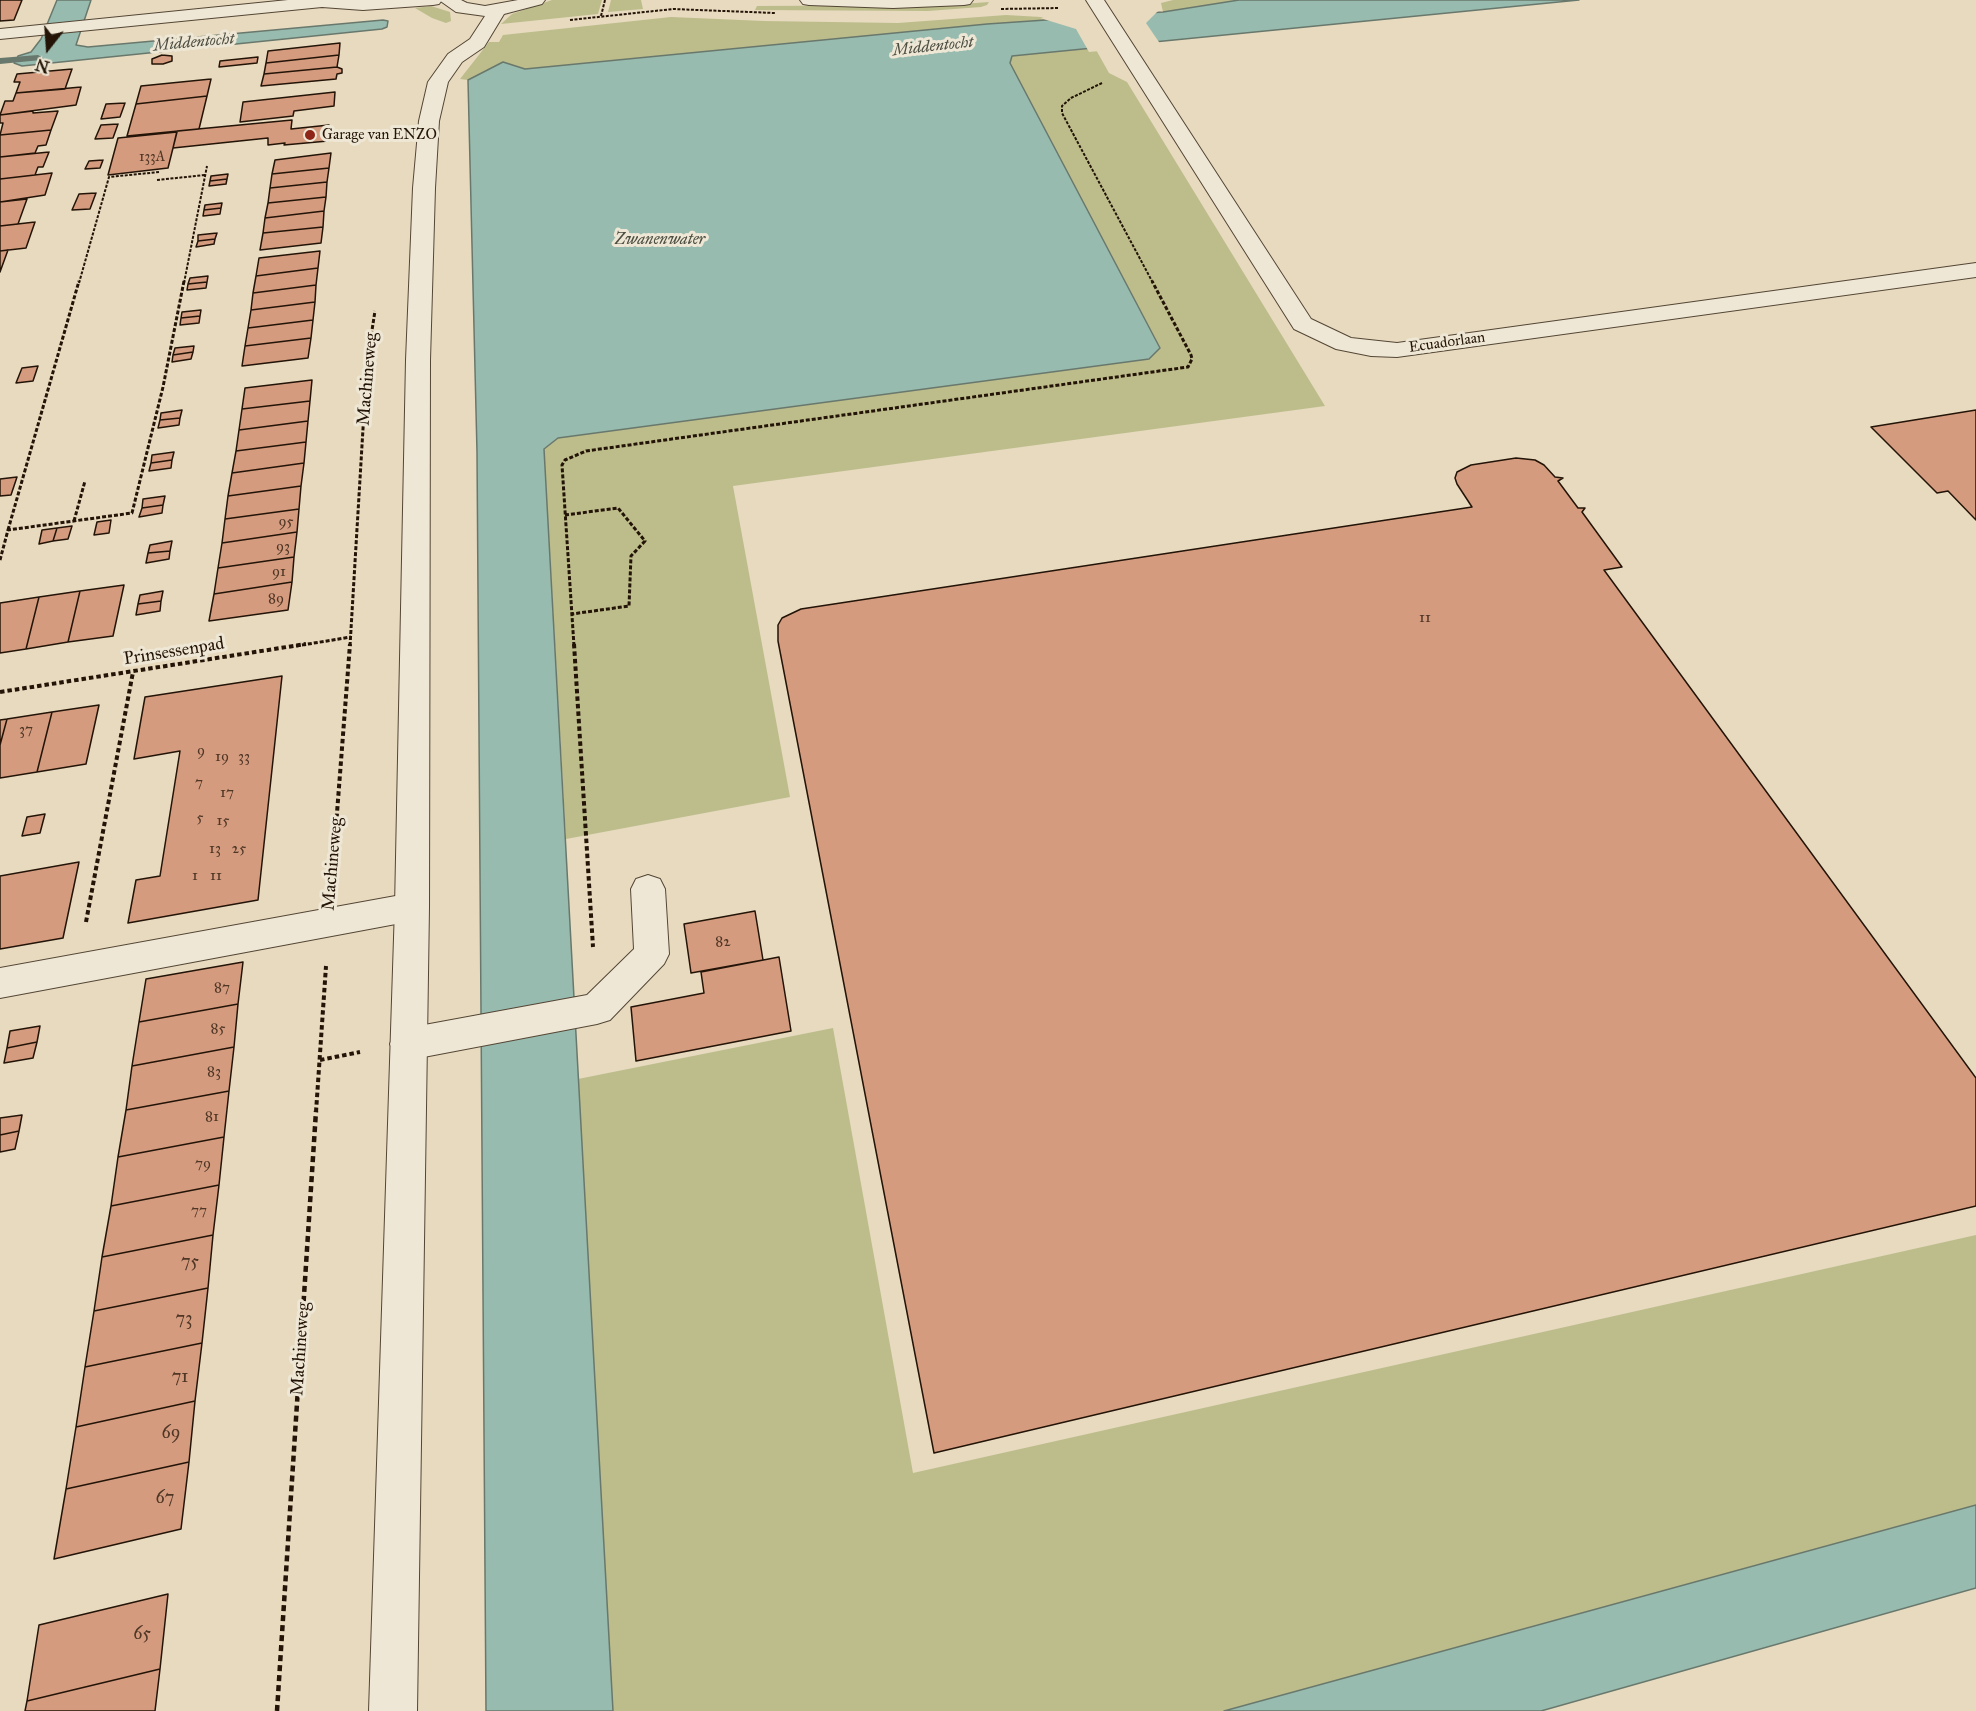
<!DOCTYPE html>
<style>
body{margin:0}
#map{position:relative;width:1976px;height:1711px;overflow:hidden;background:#e7dabf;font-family:"IM FELL Great Primer",serif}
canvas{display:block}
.north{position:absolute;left:18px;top:18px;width:60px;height:60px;-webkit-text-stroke:4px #efe7d5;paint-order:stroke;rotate:197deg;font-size:16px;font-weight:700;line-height:24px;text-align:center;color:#231407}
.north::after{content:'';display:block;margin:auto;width:21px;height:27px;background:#231407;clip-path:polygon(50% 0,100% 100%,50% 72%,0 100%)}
</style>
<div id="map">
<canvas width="1976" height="1711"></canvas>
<div class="north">N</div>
</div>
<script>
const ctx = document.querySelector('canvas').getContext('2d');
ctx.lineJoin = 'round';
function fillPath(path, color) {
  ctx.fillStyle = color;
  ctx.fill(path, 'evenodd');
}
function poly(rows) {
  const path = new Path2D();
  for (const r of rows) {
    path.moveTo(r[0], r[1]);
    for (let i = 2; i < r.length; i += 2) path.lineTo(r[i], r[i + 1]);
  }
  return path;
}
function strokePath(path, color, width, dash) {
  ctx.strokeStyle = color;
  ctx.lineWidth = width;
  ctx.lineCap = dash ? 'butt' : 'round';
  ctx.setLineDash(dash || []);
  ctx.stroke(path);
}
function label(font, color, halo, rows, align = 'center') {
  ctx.font = font + ' "IM FELL Great Primer",serif';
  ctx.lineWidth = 6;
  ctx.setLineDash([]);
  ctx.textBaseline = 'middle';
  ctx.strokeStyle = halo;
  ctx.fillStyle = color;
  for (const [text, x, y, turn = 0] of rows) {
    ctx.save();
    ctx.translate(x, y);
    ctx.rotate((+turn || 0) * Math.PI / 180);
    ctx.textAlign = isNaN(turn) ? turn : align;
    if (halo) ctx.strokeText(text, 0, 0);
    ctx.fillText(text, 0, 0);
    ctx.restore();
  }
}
fillPath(poly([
 [552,0,602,0,598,14,501,24,512,14],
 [611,0,641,0,643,9,608,12],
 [1173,0,1239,0,1163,12,1161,3],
 [989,2,987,5,981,7,928,11,755,10,757,6,949,5],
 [431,6,450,12,451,21,446,23,432,18,415,8],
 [1006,15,1041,17,1052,21,987,24,525,69,503,63,468,80,460,79,489,42,499,42,503,35,671,17,764,21,898,23],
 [1095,48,1109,73,1127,82,1325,406,733,486,790,797,566,839,544,449,558,438,1149,359,1160,347,1009,63,1012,56],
 [833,1028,913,1473,1976,1235,1976,1505,1224,1711,613,1711,578,1079]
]), '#bdbd8c');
const water = poly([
 [57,0,91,0,76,45,88,47,383,20,388,21,387,27,382,29,22,66,14,63,18,56,31,52,41,39,57,0],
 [1239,0,1579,0,1012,56,1010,63,1160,348,1149,359,558,438,544,449,613,1711,486,1711,477,452,468,80,503,62,525,69,987,24,1163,12,1239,0],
 [1976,1505,1976,1588,1541,1711,1224,1711,1976,1505]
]);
fillPath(water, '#97bbaf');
strokePath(water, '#69786c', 1.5);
fillPath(poly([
 [1159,10,1146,23,1161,45,1089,52,1076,29,1040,18]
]), '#e7dabf');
fillPath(poly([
 [38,55,43,58,41,60,0,64,0,58,38,55]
]), '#69786c');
const building = poly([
 [0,0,22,0,14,20,0,21,0,0],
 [340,43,339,55,266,63,268,51,340,43],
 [162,55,172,56,172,61,163,64,152,64,152,59,162,55],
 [339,55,337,67,264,74,266,63,339,55],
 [258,57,257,63,219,67,220,61,258,57],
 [337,67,342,69,342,73,337,74,336,79,261,86,264,74,337,67],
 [72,69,65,89,16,93,20,82,14,82,17,74,72,69],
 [211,79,207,96,136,104,141,86,211,79],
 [81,87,76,105,0,115,5,101,13,101,16,93,81,87],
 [335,92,334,106,294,111,293,116,240,122,243,102,335,92],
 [207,96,199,129,127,136,136,104,207,96],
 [125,103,120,117,101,119,106,104,125,103],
 [33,111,33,113,58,111,51,130,0,135,3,123,0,123,0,115,33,111],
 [292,120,291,129,329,125,329,128,332,128,331,134,328,135,328,141,284,145,285,143,268,145,268,138,173,148,177,131,292,120],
 [118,124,113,138,95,139,101,125,118,124],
 [51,130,46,145,38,146,35,153,0,157,0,135,51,130],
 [177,132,168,168,108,175,118,138,177,132],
 [49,152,43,167,38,167,35,175,0,179,0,157,49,152],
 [331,153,329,168,272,174,275,160,331,153],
 [103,160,100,168,85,169,89,161,103,160],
 [329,168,327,182,270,188,272,174,329,168],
 [52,173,45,195,0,202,0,179,52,173],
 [228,174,227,179,210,181,211,176,228,174],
 [227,179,226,184,209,186,210,181,227,179],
 [327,182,326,197,268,203,270,188,327,182],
 [96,193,90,209,72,210,79,194,96,193],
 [326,197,324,211,265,218,268,203,326,197],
 [27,199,18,224,0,226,0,202,27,199],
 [222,203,221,208,204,210,205,205,222,203],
 [221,208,220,214,203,216,204,210,221,208],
 [324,211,323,227,263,233,265,218,324,211],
 [35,222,26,248,0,251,0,226,35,222],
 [323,227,321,243,260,250,263,233,323,227],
 [217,233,215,239,198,241,198,235,217,233],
 [215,239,214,244,196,247,198,241,215,239],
 [8,250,0,272,0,251,8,250],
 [320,251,318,268,256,276,259,258,320,251],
 [318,268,316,285,253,293,256,276,318,268],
 [208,276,207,282,188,284,190,278,208,276],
 [207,282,206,288,187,290,188,284,207,282],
 [316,285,315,302,251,310,253,293,316,285],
 [315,302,313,320,248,328,251,310,315,302],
 [201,310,200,316,181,318,182,312,201,310],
 [200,316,199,323,180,325,181,318,200,316],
 [313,320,311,338,245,346,248,328,313,320],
 [311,338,308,358,242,366,245,346,311,338],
 [194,346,193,352,173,355,175,348,194,346],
 [193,352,191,359,172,362,173,355,193,352],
 [38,366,33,381,16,383,22,368,38,366],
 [312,380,310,401,242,409,245,388,312,380],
 [310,401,308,421,239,430,242,409,310,401],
 [182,410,180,418,160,420,161,413,182,410],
 [1976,410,1976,520,1948,491,1937,493,1871,427,1976,410],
 [180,418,179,425,158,428,160,420,180,418],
 [308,421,306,442,236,451,239,430,308,421],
 [306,442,304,463,232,473,236,451,306,442],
 [174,452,172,460,151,463,152,455,174,452],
 [1516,458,1535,460,1544,465,1555,477,1563,478,1558,481,1578,508,1585,508,1582,512,1622,567,1604,570,1976,1078,1976,1206,934,1453,778,641,778,625,782,618,801,609,1472,507,1457,484,1455,478,1457,472,1471,465,1516,458],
 [172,460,171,468,149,471,151,463,172,460],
 [304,463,301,486,228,496,232,473,304,463],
 [17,477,11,495,0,496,0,479,17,477],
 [301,486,299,509,225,519,228,496,301,486],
 [165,496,163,505,142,508,143,499,165,496],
 [163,505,162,513,139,517,142,508,163,505],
 [299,509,297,532,222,543,225,519,299,509],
 [111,520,109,533,94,535,97,522,111,520],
 [72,526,68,539,53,541,57,528,72,526],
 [57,528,53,541,39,544,42,530,57,528],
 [297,532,294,557,218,568,222,543,297,532],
 [172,541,170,551,148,553,150,545,172,541],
 [170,551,169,559,146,563,148,553,170,551],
 [294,557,292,582,214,594,218,568,294,557],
 [292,582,288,610,209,621,214,594,292,582],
 [124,585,113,636,68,642,80,591,124,585],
 [80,591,68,642,26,649,39,597,80,591],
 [163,591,161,601,138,604,140,595,163,591],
 [39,597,26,649,0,653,0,603,39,597],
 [161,601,160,611,136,615,138,604,161,601],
 [282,676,258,900,128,923,136,880,160,876,180,751,134,759,145,697,282,676],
 [99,705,86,764,37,772,52,712,99,705],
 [52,712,37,772,0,778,0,745,7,719,52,712],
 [7,719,0,745,0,720,7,719],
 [45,814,40,833,22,836,27,817,45,814],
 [79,862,63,938,0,949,0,876,79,862],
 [755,911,763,960,691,973,684,924,755,911],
 [779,957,791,1031,636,1061,631,1007,704,993,701,972,779,957],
 [243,962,238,1004,139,1022,146,979,243,962],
 [238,1004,234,1047,132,1066,139,1022,238,1004],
 [40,1026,37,1042,7,1048,10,1031,40,1026],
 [37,1042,33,1058,4,1063,7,1048,37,1042],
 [234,1047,229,1091,126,1110,132,1066,234,1047],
 [229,1091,224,1137,118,1157,126,1110,229,1091],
 [22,1115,19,1131,0,1135,0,1118,22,1115],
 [19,1131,15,1149,0,1152,0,1135,19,1131],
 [224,1137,219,1185,111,1206,118,1157,224,1137],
 [219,1185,213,1235,102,1257,111,1206,219,1185],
 [213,1235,208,1288,94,1311,102,1257,213,1235],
 [208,1288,202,1343,85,1367,94,1311,208,1288],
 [202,1343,195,1401,76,1427,85,1367,202,1343],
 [195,1401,189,1462,66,1489,76,1427,195,1401],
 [189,1462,181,1529,54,1559,66,1489,189,1462],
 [168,1594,160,1669,27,1701,39,1625,168,1594],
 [160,1669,155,1711,25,1711,27,1701,160,1669]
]);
fillPath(building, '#d49b7f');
strokePath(building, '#231407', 1.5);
const service = poly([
 [648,875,660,879,665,889,669,954,664,964,610,1020,597,1024,408,1060,395,1055,390,1044,395,1033,408,1028,587,995,634,949,631,889,636,879,648,875],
 [412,893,424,897,429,907,424,917,412,921,0,998,0,968,412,893]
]);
const minor = poly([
 [288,0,442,0,439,4,433,5,363,10,322,7,0,39,0,29,288,0],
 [1086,0,1104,0,1311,319,1351,338,1397,343,1976,263,1976,277,1397,357,1371,356,1336,349,1294,329,1086,0]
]);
const tertiary = poly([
 [439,0,461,0,467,3,485,6,518,0,545,0,542,4,504,14,484,47,462,62,448,82,439,121,435,188,430,360,429,907,417,1711,369,1711,395,907,406,360,413,188,419,121,428,82,448,54,470,39,485,16,456,12,439,0],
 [800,0,973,0,970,4,964,5,893,8,809,5,803,4,800,0]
]);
strokePath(service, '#544635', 2);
strokePath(minor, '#544635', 2);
strokePath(tertiary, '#544635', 2);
strokePath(poly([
 [1001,9,1059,8],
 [601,16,605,0],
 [570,20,673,9,775,13],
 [1102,83,1071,98,1062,106,1062,113,1153,283],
 [157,180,205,175],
 [79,283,109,177,159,172],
 [184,283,207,166]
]), '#231407', 2, [3, 1.5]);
strokePath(poly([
 [565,515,618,508,645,541,631,556,629,606,572,614],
 [74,521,85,481],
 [8,530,79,281],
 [0,560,8,530,132,513,163,387,184,281],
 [296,646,351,637],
 [350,646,367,362,375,311],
 [574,646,562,465,565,460,586,451,1188,367,1192,359,1191,355,1152,281]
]), '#231407', 3, [4, 2]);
strokePath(poly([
 [574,644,593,947],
 [0,692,306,644],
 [332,878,350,644],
 [86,922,133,672],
 [320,1060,360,1052],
 [316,1112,326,966]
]), '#231407', 4, [4.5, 3]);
strokePath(poly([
 [277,1711,316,1111]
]), '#231407', 4.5, [6, 4]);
fillPath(service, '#efe7d5');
fillPath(minor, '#efe7d5');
fillPath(tertiary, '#efe7d5');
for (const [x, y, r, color] of [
 [310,135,6,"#8f2418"]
]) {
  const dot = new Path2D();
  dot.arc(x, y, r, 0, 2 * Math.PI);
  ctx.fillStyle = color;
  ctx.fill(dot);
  strokePath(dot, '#efe7d5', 2);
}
label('14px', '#4f3625', null, [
 ["133A",152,158]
]);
label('15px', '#231407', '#efe7d5', [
 ["Garage van ENZO",322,135]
], 'left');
label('15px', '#231407', '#efe7d5', [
 ["Ecuadorlaan",1447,343,-8]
]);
label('15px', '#4f3625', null, [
 ["95",286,522],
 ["93",283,547],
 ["91",279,572],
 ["89",276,599],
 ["11",1425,618],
 ["37",26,730],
 ["9",201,751],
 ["19",222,757],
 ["33",244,757],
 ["7",199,783],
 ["17",227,793],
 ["5",200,818],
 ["15",223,821],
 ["13",215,849],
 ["25",239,849],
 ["1",195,876],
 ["11",216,876],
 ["82",723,942],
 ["87",222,988],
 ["85",218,1029],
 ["83",214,1072],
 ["81",212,1117],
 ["79",203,1164],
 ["77",199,1211]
]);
label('italic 16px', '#4c4e42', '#efe7d5', [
 ["Middentocht",194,43,-5],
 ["Middentocht",933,47,-6],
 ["Zwanenwater",660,240]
]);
label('18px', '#231407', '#efe7d5', [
 ["Machineweg",368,379,-85],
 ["Prinsessenpad",174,652,-9],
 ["Machineweg",333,864,-85],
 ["Machineweg",301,1349,-86]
]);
label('18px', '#4f3625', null, [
 ["75",190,1263],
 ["73",184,1320],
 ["71",180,1378],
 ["69",171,1434],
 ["67",165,1499],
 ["65",142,1635]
]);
</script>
